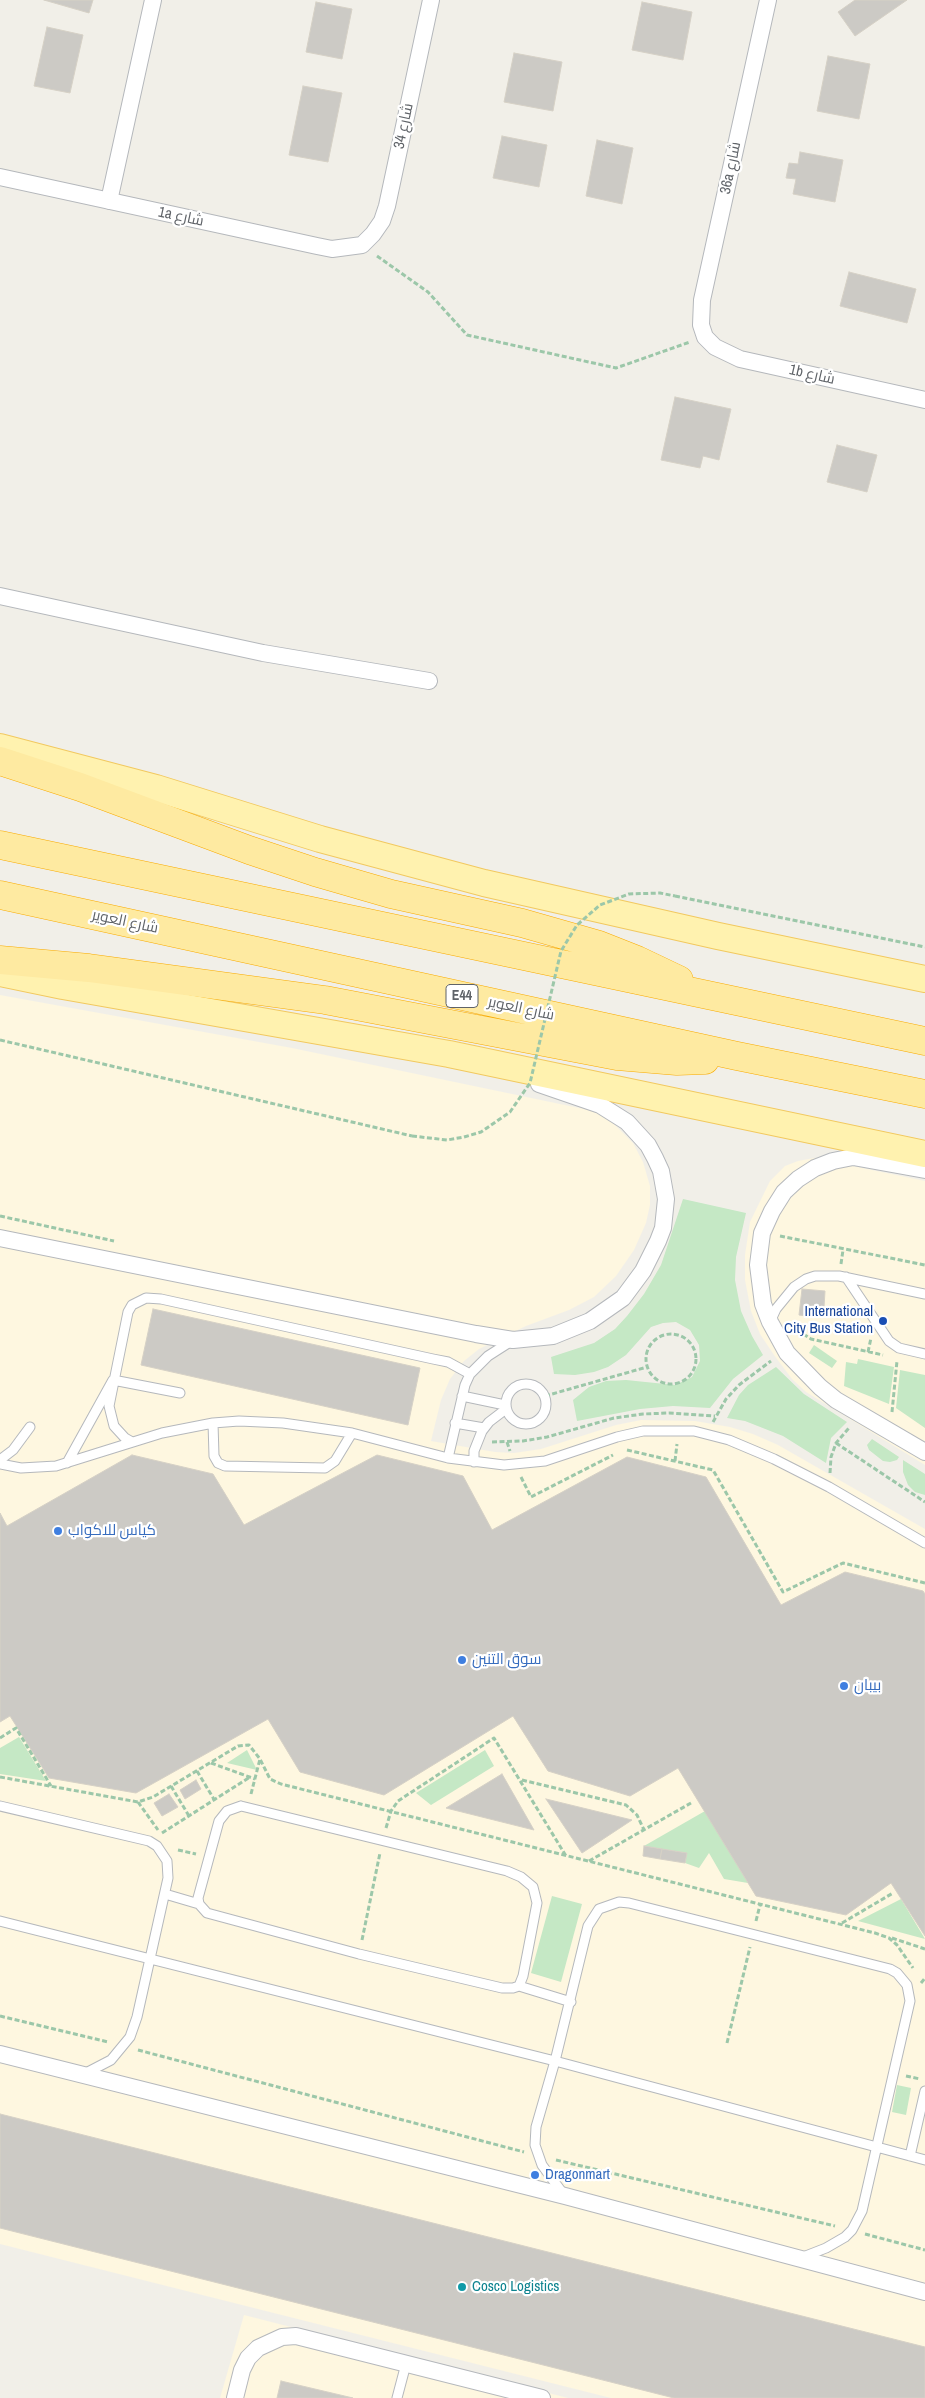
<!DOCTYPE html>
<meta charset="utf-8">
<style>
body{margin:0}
canvas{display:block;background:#f1efe8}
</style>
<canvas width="925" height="2398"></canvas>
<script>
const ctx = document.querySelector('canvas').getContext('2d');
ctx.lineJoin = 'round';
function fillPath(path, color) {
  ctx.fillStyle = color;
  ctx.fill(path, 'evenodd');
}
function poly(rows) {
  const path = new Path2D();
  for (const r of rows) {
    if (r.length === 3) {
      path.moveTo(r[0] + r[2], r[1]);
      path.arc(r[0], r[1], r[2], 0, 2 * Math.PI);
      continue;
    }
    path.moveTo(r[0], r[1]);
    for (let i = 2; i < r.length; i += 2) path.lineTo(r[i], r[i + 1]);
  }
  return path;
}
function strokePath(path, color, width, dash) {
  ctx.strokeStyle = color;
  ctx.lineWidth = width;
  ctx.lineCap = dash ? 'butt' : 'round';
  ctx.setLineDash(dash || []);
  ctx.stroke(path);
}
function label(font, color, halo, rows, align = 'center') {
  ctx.font = font + ' "Archivo Narrow",Cairo,sans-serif';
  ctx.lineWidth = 4.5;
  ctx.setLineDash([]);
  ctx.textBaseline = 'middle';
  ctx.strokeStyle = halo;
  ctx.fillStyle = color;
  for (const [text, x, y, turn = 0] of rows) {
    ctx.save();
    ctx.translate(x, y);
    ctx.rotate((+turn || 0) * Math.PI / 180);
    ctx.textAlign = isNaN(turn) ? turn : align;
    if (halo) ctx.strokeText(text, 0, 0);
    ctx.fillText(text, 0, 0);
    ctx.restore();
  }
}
fillPath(poly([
 [0,995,292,1048,603,1113,633,1143,643,1162,650,1186,650,1205,646,1223,634,1250,616,1276,594,1297,569,1310,526,1326,479,1349,464,1361,450,1379,441,1400,431,1441,495,1452,514,1453,541,1449,616,1425,641,1420,695,1421,730,1427,753,1434,778,1445,925,1529,925,2398,611,2398,0,2244],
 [814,1158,925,1181,925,1465,806,1392,792,1379,774,1355,760,1334,751,1311,745,1280,745,1255,750,1222,770,1181,785,1166,798,1161],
 [244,2315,568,2398,220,2398]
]), '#fef7e0');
fillPath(poly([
 [683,1199,746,1213,736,1257,735,1280,741,1311,752,1336,763,1355,733,1379,710,1408,673,1406,640,1409,577,1421,573,1400,589,1387,606,1381,626,1380,675,1385,692,1377,700,1361,699,1345,690,1330,676,1322,663,1323,651,1327,626,1355,608,1367,594,1372,575,1375,554,1374,551,1357,594,1343,615,1329,627,1316,644,1294,661,1265],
 [814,1345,837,1361,832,1368,809,1353],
 [858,1359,894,1367,889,1404,844,1386,846,1362,857,1364],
 [776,1367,804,1394,847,1422,831,1438,826,1463,783,1436,745,1421,727,1418,739,1395,748,1385],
 [900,1370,925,1375,925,1428,896,1408],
 [872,1439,899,1457,897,1460,890,1462,883,1461,869,1450,867,1445],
 [903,1460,925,1474,925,1495,915,1492,908,1485,903,1472],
 [19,1737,46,1781,0,1774,0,1748],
 [247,1750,257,1770,227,1763],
 [485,1750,494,1766,431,1805,416,1793],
 [705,1811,748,1883,724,1879,709,1853,699,1868,685,1863,687,1853,644,1846],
 [552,1896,582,1904,561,1982,531,1973],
 [901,1899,925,1939,858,1921],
 [897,2085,911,2088,906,2115,892,2112]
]), '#c5e8c5');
const building = poly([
 [44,0,93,0,89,13,44,0],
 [855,0,907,0,855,36,838,12,855,0],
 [316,2,352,9,342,59,306,52,316,2],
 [642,2,692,12,683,60,632,50,642,2],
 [47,27,83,35,70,93,34,86,47,27],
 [514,53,562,62,553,111,504,102,514,53],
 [828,56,870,64,859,119,817,111,828,56],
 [303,86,342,93,328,162,289,155,303,86],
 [502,136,547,145,539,187,493,178,502,136],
 [597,140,633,148,622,204,586,196,597,140],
 [800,152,843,160,835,202,793,194,796,179,786,178,789,163,798,164,800,152],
 [849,272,916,289,907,323,840,306,849,272],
 [675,397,731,409,719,460,703,456,700,468,661,460,675,397],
 [837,445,877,455,867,492,827,482,837,445],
 [802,1289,825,1291,824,1307,813,1306,812,1317,799,1315,802,1289],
 [153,1309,420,1368,408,1425,141,1365,153,1309],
 [132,1455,213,1474,244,1525,377,1455,463,1476,492,1530,627,1457,706,1477,781,1605,845,1572,923,1591,925,1594,925,1936,891,1883,846,1915,756,1896,678,1768,630,1796,548,1771,513,1716,384,1795,300,1772,268,1719,136,1793,49,1778,10,1716,0,1722,0,1513,7,1526,132,1455],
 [502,1774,534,1830,446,1808,502,1774],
 [196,1780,201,1789,185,1799,180,1790,196,1780],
 [169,1794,178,1807,162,1816,154,1803,169,1794],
 [546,1799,632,1820,582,1853,546,1799],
 [644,1846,662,1849,660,1859,643,1856,644,1846],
 [662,1849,687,1853,685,1863,660,1859,662,1849],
 [0,2114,925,2347,925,2398,674,2398,0,2228,0,2114],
 [281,2381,353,2398,277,2398,281,2381]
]);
fillPath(building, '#cccac5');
strokePath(building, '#d6d1c6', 1);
const service = poly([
 [846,1277,889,1341,899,1348,925,1354],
 [770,1322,776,1309,794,1287,806,1279,815,1276,839,1276,925,1294],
 [526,1404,20],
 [462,1396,505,1405],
 [213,1423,214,1456,218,1463,225,1466,325,1468,335,1461,352,1433],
 [455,1423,484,1428],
 [132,1442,125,1438,114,1426,109,1406,128,1312,132,1305,146,1298,161,1299,433,1359,448,1362,470,1374],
 [448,1458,465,1385,470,1374,488,1356,513,1340],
 [0,1460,13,1450,30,1427],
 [474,1462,474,1451,482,1431,489,1422,506,1409],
 [67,1463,113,1380,180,1393],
 [0,1464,21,1468,56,1466,162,1433,213,1423,239,1421,283,1423,352,1433,448,1458,504,1465,545,1461,617,1437,643,1431,694,1431,729,1440,774,1459,829,1487,925,1543],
 [0,1806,149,1841,157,1846,167,1861,168,1878,137,2017,130,2037,111,2060,86,2073],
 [241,1806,507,1871,521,1877,533,1887,537,1903,523,1976,519,1986,513,1988,502,1988,359,1954,207,1913,199,1904,198,1898,219,1821,227,1811,241,1806],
 [165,1894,199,1904],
 [0,1921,555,2061,925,2160],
 [519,1986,571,2002],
 [910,2156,925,2091],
 [564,2195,542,2165,535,2145,536,2127,555,2061,588,1926,599,1909,619,1902,629,1903,890,1969,897,1973,907,1985,910,2001,862,2211,852,2230,845,2237,826,2248,803,2257],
 [397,2398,406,2364]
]);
const minor = poly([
 [768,0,702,300,701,325,705,337,715,347,740,359,925,400],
 [0,177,317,246,332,249,362,245,373,234,382,221,387,206,431,0],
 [109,201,153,0],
 [0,596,263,653,429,681],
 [925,1170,853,1157,833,1161,815,1168,798,1179,784,1192,772,1211,762,1233,758,1265,763,1304,770,1322,787,1353,820,1387,836,1400,925,1452],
 [0,1238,476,1334,513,1340,553,1336,590,1321,623,1298,643,1271,658,1241,663,1228,666,1199,661,1171,655,1158,648,1145,627,1122,600,1105,539,1084],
 [0,2054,565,2196,925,2292],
 [235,2398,242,2370,248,2358,258,2348,282,2337,296,2336,542,2398]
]);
const primary = poly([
 [0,747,156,788,320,839,484,883,718,936,925,979],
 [0,973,63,986,449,1054,925,1154]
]);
const trunk = poly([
 [0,761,80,787,249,850,315,872,391,894,522,923,599,945,637,960,679,980],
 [0,845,925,1041],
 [0,895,737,1056,925,1094],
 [0,960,89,968,325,1000,617,1056,677,1061,705,1060]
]);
strokePath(service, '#b5b8bc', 11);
strokePath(minor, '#b5b8bc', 18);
strokePath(primary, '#f2c960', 28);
strokePath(trunk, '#f9ab00', 29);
strokePath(poly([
 [377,256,428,292,467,335,616,368,690,342],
 [675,896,925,947],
 [0,1040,412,1136],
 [0,1216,114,1241],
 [780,1236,925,1265],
 [841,1264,843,1250],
 [797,1330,811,1339,883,1355],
 [671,1359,25],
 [868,1352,871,1338],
 [545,1396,647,1367],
 [892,1412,897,1361],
 [713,1422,726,1399,739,1385,771,1361],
 [492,1442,523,1441,547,1437,614,1418,643,1414,669,1413,715,1416],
 [507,1442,510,1451],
 [836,1443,925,1502],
 [627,1450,713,1470,783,1592,843,1563,925,1583],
 [675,1461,677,1444],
 [830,1473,831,1457,836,1443,849,1428],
 [521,1477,531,1497,613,1455],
 [0,1738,16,1728,51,1786],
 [211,1763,255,1779],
 [197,1771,215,1801],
 [0,1777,138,1802,153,1797,238,1746,249,1745,260,1759,270,1779,281,1784,875,1933,889,1938,897,1945,913,1968],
 [522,1780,626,1805,637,1815,644,1830],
 [171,1786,189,1816],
 [251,1794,260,1759],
 [138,1802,158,1830],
 [386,1828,391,1811,398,1801,494,1738,566,1856],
 [162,1833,250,1777],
 [178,1850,196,1854],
 [589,1861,691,1803],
 [756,1921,760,1905],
 [842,1923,893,1893],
 [892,1938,925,1949],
 [362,1940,380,1853],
 [921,1983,925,1978],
 [0,2016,108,2042],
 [727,2043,750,1947],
 [138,2050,524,2152],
 [906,2076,920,2079],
 [556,2160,835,2226],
 [865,2234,925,2250]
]), '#9cc7a9', 3, [5, 2.5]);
strokePath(service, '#fff', 9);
strokePath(minor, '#fff', 16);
strokePath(primary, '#fff2af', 26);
strokePath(trunk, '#feeaa1', 28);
strokePath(poly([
 [412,1136,447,1140,464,1137,481,1132,510,1112,530,1083,561,951,577,925,600,905,629,894,660,893,675,896]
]), '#9cc7a9', 3, [5, 2.5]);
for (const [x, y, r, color] of [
 [883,1321,5,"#1a4fb4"],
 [58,1531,5,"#3f7fe0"],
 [462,1660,5,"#3f7fe0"],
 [844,1686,5,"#3f7fe0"],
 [535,2175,5,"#3f7fe0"],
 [462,2287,5,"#0f9aa8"]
]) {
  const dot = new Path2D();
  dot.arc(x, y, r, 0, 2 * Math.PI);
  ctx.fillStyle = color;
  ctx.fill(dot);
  strokePath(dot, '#fff', 2);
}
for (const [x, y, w] of [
 [462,996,32]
]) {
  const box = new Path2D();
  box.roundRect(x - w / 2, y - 11.5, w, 23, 4);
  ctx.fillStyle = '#fff';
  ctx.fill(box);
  strokePath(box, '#5f6368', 1);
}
label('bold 14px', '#5f6368', null, [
 ["E44",462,996]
]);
label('15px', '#5f6368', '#fff', [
 ["شارع 34",404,126,-78],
 ["36a شارع",731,168,-78],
 ["1a شارع",181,217,12],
 ["1b شارع",812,375,13],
 ["شارع العوير",125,922,12],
 ["شارع العوير",521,1009,12]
]);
label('15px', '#164399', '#fff', [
 ["International",873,1312],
 ["City Bus Station",873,1329]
], 'right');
label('15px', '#366cbe', '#fff', [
 ["كياس للاكواب",68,1531],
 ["سوق التنين",472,1660],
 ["بيبان",854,1686],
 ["Dragonmart",545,2175]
], 'left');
label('15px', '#0d838f', '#fff', [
 ["Cosco Logistics",472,2287]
], 'left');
</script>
